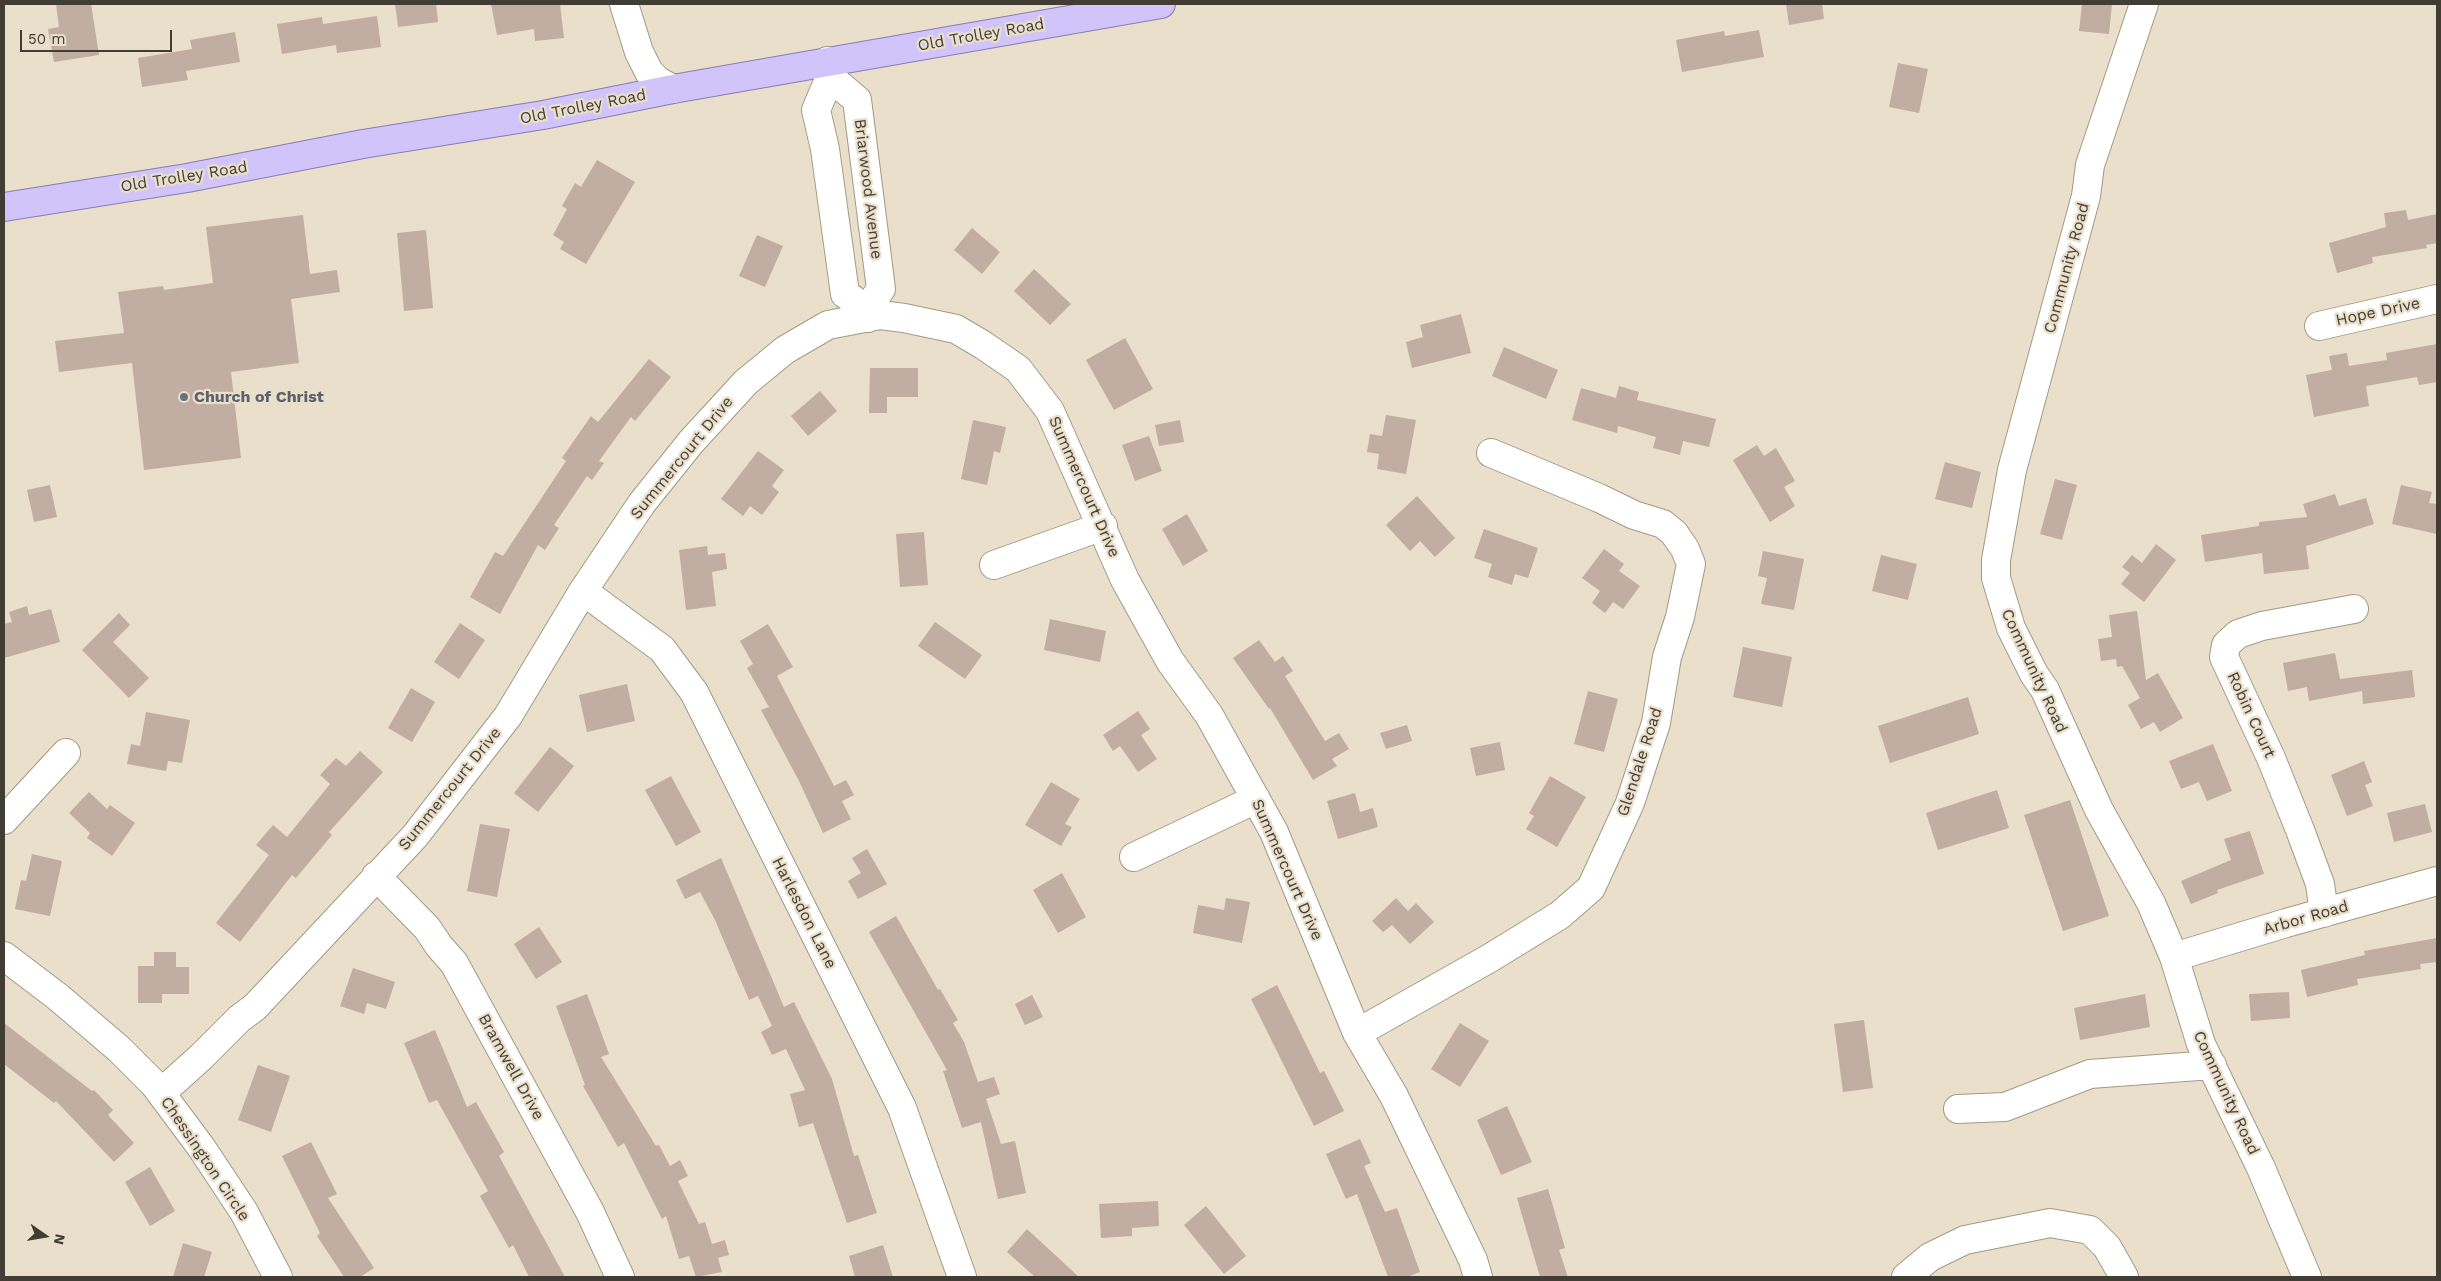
<!DOCTYPE html>
<style>
body{margin:0}
#map{position:relative;width:2441px;height:1281px;overflow:hidden;background:#e9dfca;font-family:"Work Sans",sans-serif}
canvas{display:block}
.frame{position:absolute;inset:0;border:5px solid #413d35;pointer-events:none}
.north{position:absolute;left:20px;top:1211px;width:50px;height:50px;-webkit-text-stroke:4px #e9dfca;paint-order:stroke;rotate:103deg;font-size:14px;font-weight:700;line-height:20px;text-align:center;color:#413d35}
.north::after{content:'';display:block;margin:auto;width:18px;height:22px;background:#413d35;clip-path:polygon(50% 0,100% 100%,50% 72%,0 100%)}
.scale{position:absolute;left:20px;top:30px;width:152px;height:22px;box-sizing:border-box;border:2px solid #413d35;border-top:0;padding-left:6px;font-size:15px;line-height:18px;white-space:nowrap;color:#413d35;-webkit-text-stroke:4px #e9dfca;paint-order:stroke}
</style>
<div id="map">
<canvas width="2441" height="1281"></canvas>
<div class="frame"></div>
<div class="north">N</div>
<div class="scale">50 m</div>
</div>
<script>
const ctx = document.querySelector('canvas').getContext('2d');
ctx.lineJoin = 'round';
function fillPath(path, color) {
  ctx.fillStyle = color;
  ctx.fill(path, 'evenodd');
}
function poly(rows) {
  const path = new Path2D();
  for (const r of rows) {
    path.moveTo(r[0], r[1]);
    for (let i = 2; i < r.length; i += 2) path.lineTo(r[i], r[i + 1]);
  }
  return path;
}
function strokePath(path, color, width, dash) {
  ctx.strokeStyle = color;
  ctx.lineWidth = width;
  ctx.lineCap = dash ? 'butt' : 'round';
  ctx.setLineDash(dash || []);
  ctx.stroke(path);
}
function label(font, color, halo, rows, align = 'center') {
  ctx.font = font + ' "Work Sans",sans-serif';
  ctx.lineWidth = 4.5;
  ctx.setLineDash([]);
  ctx.textBaseline = 'middle';
  ctx.strokeStyle = halo;
  ctx.fillStyle = color;
  for (const [text, x, y, turn = 0] of rows) {
    ctx.save();
    ctx.translate(x, y);
    ctx.rotate((+turn || 0) * Math.PI / 180);
    ctx.textAlign = isNaN(turn) ? turn : align;
    if (halo) ctx.strokeText(text, 0, 0);
    ctx.fillText(text, 0, 0);
    ctx.restore();
  }
}
fillPath(poly([
 [56,4,91,4,99,55,54,62,48,29,59,27],
 [395,4,436,4,438,22,398,27],
 [491,4,560,4,564,38,535,41,534,29,497,35],
 [1786,4,1822,4,1824,19,1789,25],
 [2082,4,2112,4,2109,34,2079,31],
 [377,16,381,47,337,53,336,45,282,54,277,24,322,17,323,24],
 [1759,30,1764,57,1682,72,1676,40,1724,31,1725,36],
 [235,32,240,62,186,71,188,80,142,87,138,58,192,49,190,40],
 [1898,63,1928,69,1919,113,1889,107],
 [597,160,635,182,586,264,560,249,564,242,553,235,567,209,562,206,575,183,581,187],
 [2406,210,2408,220,2437,214,2437,243,2426,245,2427,248,2372,257,2373,263,2337,273,2329,243,2386,227,2384,213],
 [303,215,310,274,337,270,340,292,291,299,299,363,231,372,241,458,144,470,132,363,59,372,55,341,124,333,118,292,163,286,164,290,213,283,206,227],
 [972,228,1000,252,982,274,954,250],
 [426,230,433,308,404,311,397,233],
 [757,235,783,246,765,287,739,276],
 [1034,269,1071,304,1050,325,1014,291],
 [1461,314,1471,353,1412,368,1406,342,1423,337,1420,325],
 [1125,338,1153,389,1114,410,1086,360],
 [2437,344,2437,382,2419,385,2417,377,2366,386,2369,406,2314,417,2306,375,2332,370,2329,356,2347,353,2349,366,2387,360,2386,353],
 [1504,347,1558,370,1546,399,1492,376],
 [649,359,671,377,635,421,631,417,599,461,604,463,592,480,587,476,554,525,559,528,545,550,538,545,500,614,470,597,495,552,503,556,566,461,562,458,591,416,598,422],
 [870,368,918,368,918,397,887,397,887,413,869,413],
 [1619,386,1639,392,1637,400,1716,419,1709,447,1683,441,1680,455,1653,448,1656,437,1618,426,1617,433,1572,420,1581,388,1616,398],
 [820,391,837,411,808,436,791,416],
 [1386,415,1416,420,1406,474,1377,469,1379,454,1367,452,1370,434,1382,436],
 [973,420,1006,427,1000,453,994,451,987,485,961,479],
 [1180,420,1184,442,1159,446,1155,425],
 [1149,436,1162,471,1135,481,1122,445],
 [1757,445,1764,456,1776,448,1795,481,1784,487,1795,506,1770,522,1733,460],
 [758,451,784,470,772,486,779,492,762,515,750,506,743,516,721,499],
 [1945,462,1981,472,1972,508,1935,499],
 [2055,479,2077,485,2062,540,2040,534],
 [50,485,57,517,34,522,27,490],
 [2401,485,2432,492,2429,503,2437,504,2437,534,2392,524],
 [2335,494,2339,506,2366,498,2374,524,2306,546,2309,569,2264,574,2262,553,2205,562,2201,535,2259,526,2259,522,2307,517,2303,504],
 [1417,496,1455,538,1435,557,1420,541,1410,551,1386,525],
 [1187,514,1208,551,1183,566,1162,529],
 [1484,529,1538,548,1528,578,1515,574,1512,585,1488,577,1492,564,1474,558],
 [924,532,928,585,900,587,896,534],
 [2156,544,2176,560,2144,602,2121,584,2130,573,2122,567,2132,555,2142,563],
 [707,546,708,555,725,553,727,569,712,572,716,606,686,610,679,550],
 [1604,549,1624,564,1619,571,1640,586,1623,609,1613,602,1605,613,1592,603,1600,591,1582,578],
 [1763,551,1804,559,1794,610,1761,604,1767,578,1758,576],
 [1881,555,1917,564,1908,600,1872,591],
 [27,606,29,615,51,609,60,642,4,658,4,624,12,622,9,612],
 [2137,611,2146,680,2158,673,2183,718,2160,732,2154,722,2141,729,2128,705,2140,698,2122,666,2117,667,2116,659,2101,661,2098,639,2112,637,2109,615],
 [119,613,130,625,113,642,149,678,129,698,82,650],
 [1050,619,1106,631,1100,662,1044,650],
 [935,622,982,655,965,679,918,646],
 [460,623,485,640,459,679,434,662],
 [768,624,793,667,777,676,834,786,846,780,854,795,842,801,851,819,823,833,799,781,761,710,769,707,747,668,753,664,740,641],
 [1259,640,1275,662,1283,656,1293,671,1285,676,1325,741,1339,733,1349,749,1332,759,1337,766,1313,780,1270,708,1269,709,1233,658],
 [1743,647,1792,657,1782,707,1733,697],
 [2335,653,2340,679,2412,670,2415,697,2363,704,2362,691,2309,701,2307,687,2288,691,2283,663],
 [627,684,635,721,587,732,579,695],
 [411,688,435,702,412,742,388,728],
 [1588,691,1618,699,1604,752,1574,744],
 [1968,697,1979,734,1890,763,1878,726],
 [1138,711,1150,729,1141,735,1157,759,1138,772,1120,746,1113,751,1103,735],
 [146,712,190,720,182,763,168,761,166,771,127,764,131,744,140,746],
 [1407,725,1412,741,1386,749,1380,733],
 [1500,742,1505,770,1476,776,1470,748],
 [2213,744,2232,791,2207,801,2199,782,2181,789,2169,761],
 [550,747,574,766,538,812,514,793],
 [360,751,383,772,329,832,332,835,296,878,292,875,240,942,216,923,269,855,256,845,273,825,287,837,330,784,320,775,336,758,346,766],
 [2364,761,2372,782,2365,785,2373,806,2347,816,2331,775],
 [671,776,701,832,676,846,645,790],
 [1550,776,1586,797,1557,847,1526,829,1534,816,1529,813],
 [1051,782,1080,799,1065,824,1072,827,1061,846,1025,825],
 [1997,790,2009,828,1938,850,1926,813],
 [89,792,107,809,110,805,135,823,112,856,87,838,90,833,69,813],
 [1355,793,1360,812,1373,808,1378,827,1338,839,1327,801],
 [2070,800,2109,916,2063,931,2024,815],
 [2425,804,2432,832,2394,842,2387,813],
 [480,824,510,829,497,897,467,891],
 [2250,831,2264,874,2217,890,2218,893,2191,904,2181,881,2231,860,2224,839],
 [867,849,887,884,858,899,848,881,861,873,852,858],
 [32,854,62,861,50,916,15,909,21,880,26,881],
 [721,858,784,1007,794,1002,832,1079,854,1156,858,1155,877,1213,847,1223,813,1123,799,1127,790,1094,805,1090,786,1049,772,1055,761,1032,772,1026,758,996,749,1000,715,920,700,892,685,899,676,880],
 [1062,873,1086,917,1058,933,1033,890],
 [1226,898,1250,902,1242,943,1193,933,1198,905,1224,910],
 [1396,898,1408,911,1416,903,1434,922,1410,944,1392,925,1383,932,1372,921],
 [896,916,938,990,940,989,958,1020,953,1023,964,1042,978,1082,994,1077,1000,1094,986,1099,1001,1144,1015,1141,1026,1193,998,1199,981,1122,962,1128,943,1071,947,1070,869,932],
 [539,927,562,962,536,979,514,944],
 [2437,938,2437,962,2420,964,2421,969,2357,979,2358,985,2307,997,2301,970,2365,955,2364,951],
 [154,952,176,952,176,967,189,967,189,994,162,994,162,1003,138,1003,138,966,154,966],
 [353,968,395,982,386,1009,367,1003,364,1014,340,1006],
 [1277,985,1320,1073,1324,1071,1344,1111,1314,1126,1251,999],
 [2289,992,2290,1018,2251,1021,2249,994],
 [587,994,609,1054,601,1057,656,1146,659,1145,670,1166,680,1160,688,1176,678,1181,699,1224,705,1222,712,1244,725,1240,729,1255,718,1258,722,1272,696,1277,689,1256,679,1259,666,1216,662,1219,624,1143,618,1147,583,1086,585,1085,556,1006],
 [2145,994,2150,1027,2080,1040,2074,1008],
 [1032,995,1043,1017,1025,1025,1015,1004],
 [1864,1020,1873,1088,1843,1092,1834,1024],
 [4,1023,92,1091,94,1090,113,1110,108,1115,134,1143,114,1162,56,1101,54,1103,4,1064],
 [1460,1023,1489,1041,1460,1087,1431,1069],
 [435,1030,467,1107,476,1102,504,1152,499,1156,565,1277,529,1277,513,1245,509,1248,480,1196,488,1191,437,1100,429,1103,404,1043],
 [258,1065,290,1076,271,1132,238,1120],
 [1507,1106,1532,1162,1501,1175,1477,1120],
 [1360,1139,1371,1163,1364,1166,1385,1212,1397,1208,1420,1272,1407,1277,1388,1277,1357,1194,1346,1199,1326,1154],
 [311,1142,337,1194,328,1198,374,1268,360,1277,344,1277,317,1236,320,1233,282,1156],
 [150,1167,175,1211,150,1226,125,1182],
 [1548,1189,1565,1248,1559,1250,1568,1277,1540,1277,1517,1198],
 [1158,1201,1159,1226,1132,1228,1132,1236,1101,1238,1099,1204],
 [1206,1206,1246,1256,1224,1274,1184,1225],
 [1027,1229,1079,1277,1035,1277,1007,1252],
 [183,1243,212,1252,204,1277,173,1277],
 [883,1245,893,1277,855,1277,849,1256]
]), '#c2ada2');
const minor = poly([
 [624,4,639,52,649,72,658,81,673,89],
 [2144,4,2090,165,2086,196,2012,470,1996,560,1996,578,2011,628,2034,674,2045,690,2099,810,2151,903,2174,957,2201,1044,2261,1168,2307,1277],
 [827,61,830,77,816,110,825,149,845,294,867,309],
 [830,77,857,100,881,289,867,309,868,318],
 [2319,326,2437,299],
 [994,565,1103,526],
 [583,591,662,649,694,692,902,1108,962,1277],
 [4,820,66,753],
 [1134,857,1256,799],
 [376,876,427,928,439,946,454,963,590,1212,620,1277],
 [2324,913,2320,884,2300,830,2271,758,2224,657,2226,645,2238,634,2262,626,2354,609],
 [4,956,58,997,119,1049,154,1084,201,1147,244,1212,278,1277],
 [2174,957,2286,923,2437,881],
 [1357,1033,1490,958,1560,915,1591,888,1630,803,1656,723,1667,657,1680,617,1691,564,1685,549,1674,533,1663,524,1634,515,1599,498,1491,453],
 [161,1093,201,1057,239,1019,255,1007,415,836,508,716,583,591,642,503,691,442,746,382,785,350,828,325,880,315,904,318,956,329,983,345,1018,369,1050,411,1125,580,1170,661,1209,715,1274,832,1357,1033,1394,1096,1473,1260,1478,1277],
 [1958,1109,2005,1107,2090,1074,2212,1065],
 [1906,1277,1930,1257,1965,1240,2050,1223,2090,1230,2107,1247,2124,1277]
]);
const major = poly([
 [4,207,187,178,363,144,543,115,673,89,1161,4]
]);
strokePath(minor, '#a39a86', 30);
strokePath(major, '#8b7bb4', 30);
strokePath(minor, '#fff', 28);
strokePath(major, '#d1c4fb', 28);
for (const [x, y, r, color] of [
 [184,397,5,"#6b7280"]
]) {
  const dot = new Path2D();
  dot.arc(x, y, r, 0, 2 * Math.PI);
  ctx.fillStyle = color;
  ctx.fill(dot);
  strokePath(dot, '#e9dfca', 2);
}
label('16px', '#413d35', '#e9dfca', [
 ["Old Trolley Road",981,35,-10],
 ["Old Trolley Road",583,107,-11],
 ["Old Trolley Road",184,177,-9],
 ["Briarwood Avenue",868,189,83],
 ["Community Road",2067,268,-75],
 ["Hope Drive",2378,312,-12],
 ["Summercourt Drive",682,458,-51],
 ["Summercourt Drive",1084,487,66],
 ["Community Road",2034,671,65],
 ["Robin Court",2251,715,65],
 ["Glendale Road",1640,762,-72],
 ["Summercourt Drive",450,789,-51],
 ["Summercourt Drive",1287,870,66],
 ["Harlesdon Lane",804,913,63],
 ["Arbor Road",2306,918,-16],
 ["Bramwell Drive",511,1067,61],
 ["Community Road",2226,1093,65],
 ["Chessington Circle",205,1159,56]
]);
label('bold 16px', '#5b616d', '#e9dfca', [
 ["Church of Christ",194,397]
], 'left');
</script>
